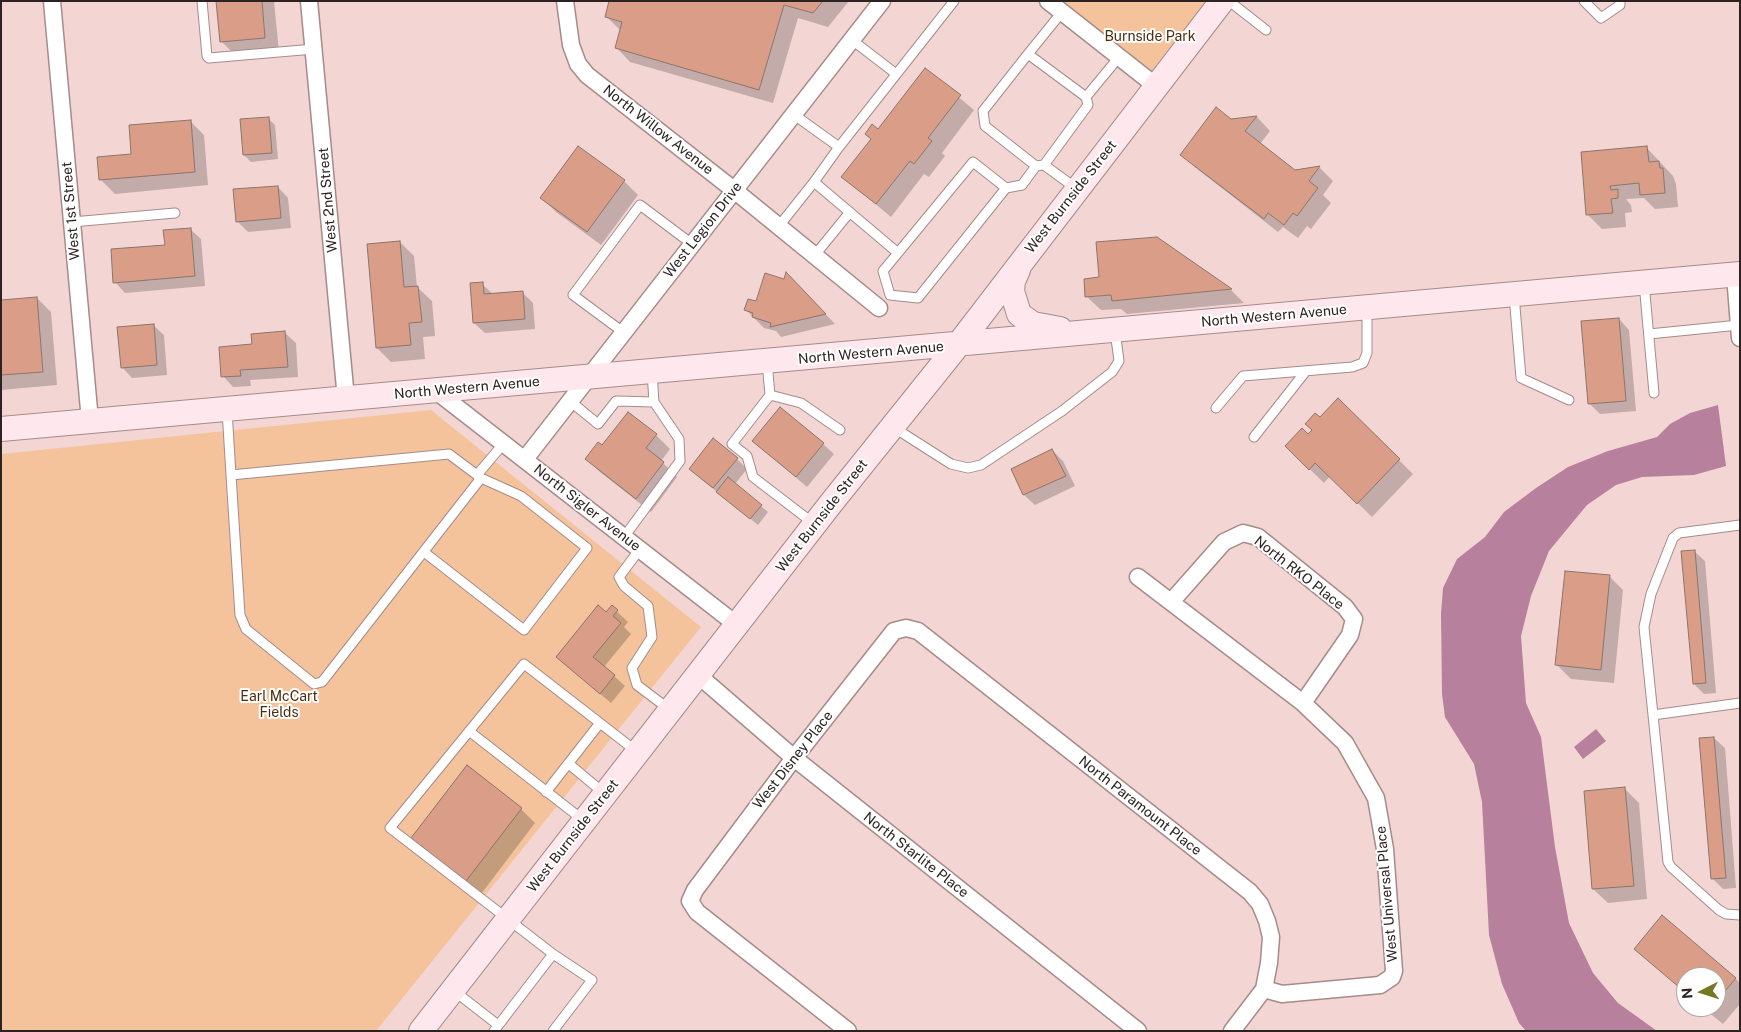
<!DOCTYPE html>
<style>
body{margin:0}
#map{position:relative;width:1741px;height:1032px;overflow:hidden;background:#f3d6d4;font-family:"Public Sans",sans-serif}
canvas{display:block}
.frame{position:absolute;inset:0;border:2px solid #2c2221;pointer-events:none}
.north{position:absolute;left:1676px;top:967px;width:50px;height:50px;box-sizing:border-box;background:#fff;border:1px solid #aba7a6;border-radius:50%;rotate:265deg;font-size:14px;font-weight:700;line-height:20px;text-align:center;color:#2c2221}
.north::after{content:'';display:block;margin:auto;width:18px;height:22px;background:#747a24;clip-path:polygon(50% 0,100% 100%,50% 72%,0 100%)}
</style>
<div id="map">
<canvas width="1741" height="1032"></canvas>
<div class="frame"></div>
<div class="north">N</div>
</div>
<script>
const ctx = document.querySelector('canvas').getContext('2d');
ctx.lineJoin = 'round';
function fillPath(path, color) {
  ctx.fillStyle = color;
  ctx.fill(path, 'evenodd');
}
function poly(rows) {
  const path = new Path2D();
  for (const r of rows) {
    path.moveTo(r[0], r[1]);
    for (let i = 2; i < r.length; i += 2) path.lineTo(r[i], r[i + 1]);
  }
  return path;
}
function strokePath(path, color, width, dash) {
  ctx.strokeStyle = color;
  ctx.lineWidth = width;
  ctx.lineCap = dash ? 'butt' : 'round';
  ctx.setLineDash(dash || []);
  ctx.stroke(path);
}
function label(font, color, halo, rows, align = 'center') {
  ctx.font = font + ' "Public Sans",sans-serif';
  ctx.lineWidth = 4;
  ctx.setLineDash([]);
  ctx.textBaseline = 'middle';
  ctx.strokeStyle = halo;
  ctx.fillStyle = color;
  for (const [text, x, y, turn = 0] of rows) {
    ctx.save();
    ctx.translate(x, y);
    ctx.rotate((+turn || 0) * Math.PI / 180);
    ctx.textAlign = isNaN(turn) ? turn : align;
    if (halo) ctx.strokeText(text, 0, 0);
    ctx.fillText(text, 0, 0);
    ctx.restore();
  }
}
fillPath(poly([
 [1048,1,1222,1,1156,86],
 [431,410,701,627,376,1031,1,1031,1,454]
]), '#f4c39c');
fillPath(poly([
 [1718,405,1726,466,1694,475,1642,477,1616,485,1587,505,1549,551,1531,596,1521,636,1526,703,1541,737,1555,847,1569,923,1593,973,1618,1003,1657,1031,1526,1031,1519,1023,1502,984,1489,935,1482,802,1474,764,1445,717,1442,694,1441,614,1443,588,1457,559,1485,537,1504,512,1536,488,1568,467,1608,451,1657,437,1670,424,1690,413],
 [1596,729,1606,741,1583,759,1574,747]
]), '#b7809c');
fillPath(poly([
 [218,1,274,1,279,52,235,55,221,41],
 [611,1,849,1,828,27,798,18,773,103,630,62,616,47,621,31,606,16],
 [925,69,974,110,942,153,945,156,929,177,924,174,891,217,843,177],
 [1257,117,1270,131,1260,144,1294,171,1320,168,1333,181,1323,195,1331,203,1311,229,1307,226,1298,238,1283,227,1278,232,1196,168,1182,154,1230,120],
 [268,118,275,125,278,159,251,162,244,155],
 [190,121,204,135,208,185,115,194,101,180,133,156],
 [1646,147,1673,176,1676,184,1678,207,1655,209,1644,198,1626,199,1631,205,1632,212,1625,213,1626,227,1602,229,1588,215,1582,153],
 [624,181,638,195,601,245,556,212,542,198],
 [278,187,288,198,291,228,248,232,237,221],
 [190,229,201,239,205,286,125,293,115,282],
 [1157,238,1231,290,1244,303,1127,314,1121,309,1101,310,1086,296,1100,278],
 [400,242,414,256,417,287,432,301,435,336,423,337,425,359,391,362,377,348],
 [482,284,493,294,522,292,533,303,535,329,485,333,474,323],
 [797,284,835,324,781,337,776,331,764,328,746,310],
 [37,298,51,312,57,385,1,390,1,301],
 [1619,319,1629,330,1636,411,1600,414,1589,403],
 [153,325,164,335,167,375,132,378,122,367],
 [285,333,296,343,298,377,250,380,251,386,233,387,223,376,253,345],
 [1338,400,1413,474,1372,517,1330,476,1324,483,1286,446,1308,436],
 [656,435,670,449,661,461,677,477,651,512,600,472,586,458,603,447],
 [753,441,823,444,834,454,807,487],
 [1052,450,1063,461,1075,486,1035,505,1024,495,1012,470],
 [737,459,747,469,735,484,768,512,758,525,701,479],
 [1694,551,1705,561,1716,693,1704,694,1694,684],
 [1609,576,1623,590,1614,683,1571,679,1557,665],
 [612,607,628,622,624,627,631,634,604,667,625,686,611,703,557,657],
 [1714,738,1725,748,1736,888,1723,889,1712,878],
 [1625,789,1639,803,1647,899,1608,903,1593,889],
 [521,809,535,823,481,894,426,852,412,838],
 [1636,949,1736,979,1740,983,1740,1004,1723,1024,1702,1007,1716,1007,1716,977,1686,977,1686,993]
]), '#0003');
const building = poly([
 [216,1,262,1,265,38,220,42,216,1],
 [609,1,823,1,813,13,784,5,759,90,615,48,622,22,605,17,609,1],
 [925,68,961,95,928,138,932,141,914,164,910,161,876,204,841,177,871,139,865,134,872,124,878,129,925,68],
 [1216,107,1231,119,1257,116,1245,131,1295,170,1320,166,1309,181,1318,188,1297,216,1293,213,1284,225,1268,213,1264,219,1180,155,1216,107],
 [269,117,272,153,243,155,240,119,269,117],
 [191,120,195,172,99,180,97,157,131,154,129,125,191,120],
 [578,146,625,180,587,232,540,198,578,146],
 [1647,146,1649,162,1659,161,1660,168,1663,168,1665,193,1640,195,1639,183,1610,186,1611,190,1618,189,1618,198,1611,199,1613,213,1586,215,1581,152,1647,146],
 [278,186,281,218,236,222,233,189,278,186],
 [191,228,195,276,113,283,111,249,165,245,163,230,191,228],
 [1157,237,1232,289,1112,301,1111,295,1085,297,1084,279,1099,277,1096,242,1157,237],
 [400,241,404,287,418,286,422,322,409,323,411,345,376,348,367,244,400,241],
 [786,272,826,314,770,327,771,323,752,317,753,313,744,310,748,299,756,301,765,273,784,279,786,272],
 [483,282,484,294,523,291,525,319,473,323,470,283,483,282],
 [37,297,43,372,1,375,1,300,37,297],
 [1619,318,1626,401,1588,404,1581,321,1619,318],
 [154,324,157,365,121,368,117,327,154,324],
 [285,331,288,367,240,370,241,376,221,377,219,347,252,344,251,334,285,331],
 [1338,398,1400,459,1357,504,1315,463,1309,470,1285,446,1302,428,1308,434,1312,430,1305,424,1315,413,1320,417,1338,398],
 [780,407,824,443,796,477,752,441,780,407],
 [628,412,657,434,646,448,664,462,636,499,585,459,598,442,602,445,628,412],
 [713,438,738,458,713,488,689,469,713,438],
 [1052,449,1066,476,1023,495,1011,469,1052,449],
 [728,477,762,505,750,519,716,492,728,477],
 [1695,550,1706,683,1693,684,1681,551,1695,550],
 [1565,571,1610,575,1601,670,1555,665,1565,571],
 [598,605,606,612,612,605,618,610,613,616,621,623,593,657,615,675,600,694,556,657,598,605],
 [1714,737,1726,878,1711,879,1699,738,1714,737],
 [467,765,522,808,466,881,411,838,467,765],
 [1625,787,1634,886,1592,889,1584,791,1625,787],
 [1662,915,1736,978,1716,1002,1716,977,1686,977,1686,993,1634,949,1662,915]
]);
fillPath(building, '#da9e88');
strokePath(building, '#8b746b', 1);
const lane = poly([
 [202,1,207,56,209,58,314,49],
 [1229,1,1266,30],
 [1584,1,1601,18,1620,5,1620,1],
 [1062,12,1028,54,1086,97,1119,57],
 [852,40,895,73],
 [1028,54,983,111,985,126,1036,166,1044,165],
 [793,114,839,147,814,182],
 [839,147,954,1],
 [973,162,1006,188,918,298,890,295,883,271,973,162],
 [1006,188,1022,185,1036,166],
 [1077,189,1044,165,1088,105,1086,97],
 [72,222,175,213],
 [779,226,814,182,898,253],
 [815,255,850,212],
 [1644,283,1654,393],
 [1514,295,1521,378,1569,400],
 [623,332,573,295,640,205,692,244],
 [1649,334,1739,325],
 [767,362,770,395,732,444,747,456,753,477,813,523],
 [770,395,801,403,840,430],
 [570,401,598,424,616,401,654,402],
 [1216,408,1243,376,1352,367,1363,363,1367,353,1367,308],
 [227,410,231,475,449,454,481,478,322,682,314,684,246,629,240,615,231,475],
 [893,427,951,464,968,468,981,465,1062,411,1112,372,1119,361,1115,331],
 [1254,437,1306,371],
 [477,475,504,443],
 [1740,525,1679,533,1673,538,1651,594,1644,627,1668,862,1671,867,1719,910,1726,914,1740,915],
 [624,537,680,461,679,439,654,402,652,372],
 [640,549,619,577,624,586,648,606,652,637,632,668,637,685,670,710],
 [424,552,524,630,587,548,521,496,481,478],
 [1653,715,1740,703],
 [469,731,583,820],
 [569,764,605,794],
 [546,792,600,723],
 [553,954,592,980,553,1031],
 [453,990,498,1025],
 [494,1031,553,954,390,828,524,664,636,751]
]);
const street = poly([
 [52,1,90,421],
 [309,1,346,399],
 [565,1,571,45,578,64,587,75,734,190,879,308],
 [1048,1,1156,86],
 [1735,275,1740,338],
 [436,391,737,625],
 [525,459,882,1],
 [1138,577,1303,703,1345,743,1376,798,1385,849,1394,971,1392,977,1380,985,1282,994,1264,989],
 [1171,602,1224,542,1243,533,1258,537,1345,607,1354,619,1350,635,1303,703],
 [698,675,794,758,1138,1031],
 [848,1031,697,912,690,901,695,890,794,758,894,631,906,628,918,631,1250,892,1260,904,1267,921,1271,937,1269,963,1264,989,1232,1031]
]);
const secondary = poly([
 [1018,270,1013,281,1012,291,1019,314,1033,324,1060,329],
 [1,429,1740,274],
 [421,1031,832,502,958,345,1222,1]
]);
strokePath(lane, '#a58b89', 11);
strokePath(street, '#a58b89', 19);
strokePath(secondary, '#a58b89', 26);
strokePath(lane, '#fff', 9);
strokePath(street, '#fff', 16);
strokePath(secondary, '#fee8ed', 24);
label('14px', '#4d2c0e', '#fff', [
 ["Burnside Park",1150,37],
 ["Earl McCart",279,697],
 ["Fields",279,713]
]);
label('14px', '#2c2221', '#fff', [
 ["North Willow Avenue",658,130,38],
 ["West Burnside Street",1071,197,-52],
 ["West 2nd Street",328,200,-95],
 ["West 1st Street",71,211,-95],
 ["West Legion Drive",703,230,-52],
 ["North Western Avenue",1274,316,-5],
 ["North Western Avenue",871,353,-5],
 ["North Western Avenue",467,388,-5],
 ["North Sigler Avenue",587,508,38],
 ["West Burnside Street",822,516,-52],
 ["North RKO Place",1299,573,38],
 ["West Disney Place",793,760,-52],
 ["North Paramount Place",1140,806,38],
 ["West Burnside Street",573,836,-52],
 ["North Starlite Place",916,855,38],
 ["West Universal Place",1387,894,-95]
]);
</script>
